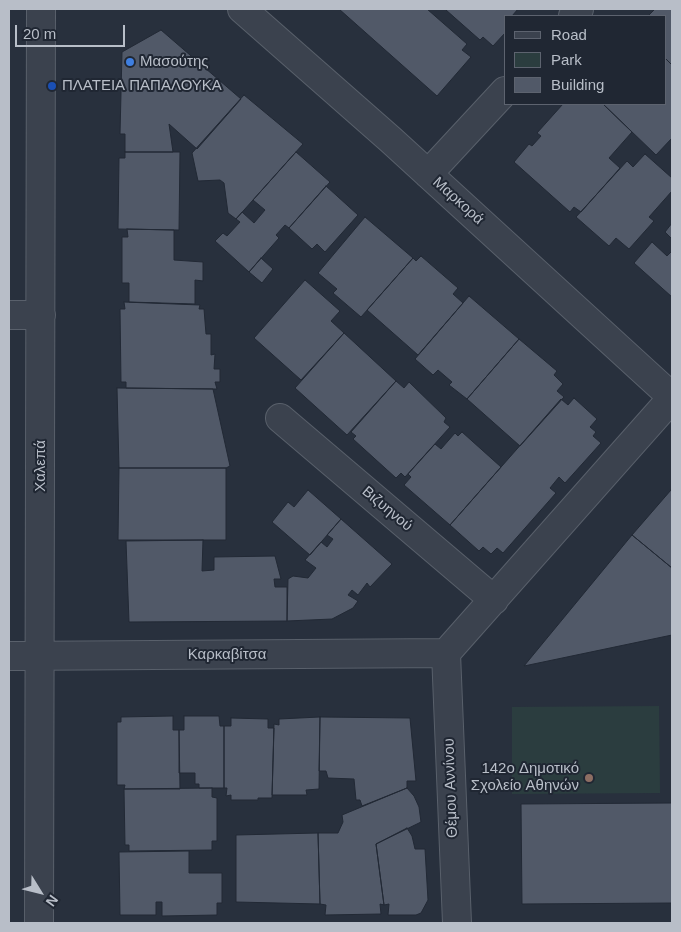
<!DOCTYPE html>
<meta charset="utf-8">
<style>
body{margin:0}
#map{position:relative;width:681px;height:932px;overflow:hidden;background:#28303d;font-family:Helvetica,sans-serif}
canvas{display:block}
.frame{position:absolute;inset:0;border:10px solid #b8bec8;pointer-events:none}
.legend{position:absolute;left:504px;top:15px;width:162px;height:90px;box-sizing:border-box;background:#202733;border:1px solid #5d636f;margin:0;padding:6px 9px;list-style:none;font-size:15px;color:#b8bec8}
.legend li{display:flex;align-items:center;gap:10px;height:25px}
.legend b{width:25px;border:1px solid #5d636f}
.north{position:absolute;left:15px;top:867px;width:50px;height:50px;-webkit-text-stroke:4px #202733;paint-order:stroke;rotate:126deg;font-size:14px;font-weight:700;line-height:20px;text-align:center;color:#b8bec8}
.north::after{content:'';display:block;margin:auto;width:18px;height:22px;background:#b8bec8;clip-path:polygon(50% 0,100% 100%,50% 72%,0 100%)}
.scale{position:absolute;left:15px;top:25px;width:110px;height:22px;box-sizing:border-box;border:2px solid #b8bec8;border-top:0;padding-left:6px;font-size:15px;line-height:18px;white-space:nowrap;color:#b8bec8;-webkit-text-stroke:4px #202733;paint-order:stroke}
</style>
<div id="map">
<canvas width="681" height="932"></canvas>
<div class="frame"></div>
<ul class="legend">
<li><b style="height:6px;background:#3b424e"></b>Road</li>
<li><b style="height:14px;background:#2b3d3f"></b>Park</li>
<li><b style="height:14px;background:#515968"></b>Building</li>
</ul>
<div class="north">N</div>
<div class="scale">20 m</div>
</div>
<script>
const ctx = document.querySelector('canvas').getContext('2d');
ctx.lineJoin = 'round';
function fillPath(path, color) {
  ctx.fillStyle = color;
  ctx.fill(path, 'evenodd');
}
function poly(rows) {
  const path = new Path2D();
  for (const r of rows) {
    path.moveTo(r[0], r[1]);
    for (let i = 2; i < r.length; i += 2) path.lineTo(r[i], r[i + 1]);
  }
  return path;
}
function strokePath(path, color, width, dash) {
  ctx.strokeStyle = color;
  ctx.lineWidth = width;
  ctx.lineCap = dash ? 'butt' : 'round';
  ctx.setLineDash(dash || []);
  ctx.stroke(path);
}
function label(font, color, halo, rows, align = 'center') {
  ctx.font = font + ' Helvetica,sans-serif';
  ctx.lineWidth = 4;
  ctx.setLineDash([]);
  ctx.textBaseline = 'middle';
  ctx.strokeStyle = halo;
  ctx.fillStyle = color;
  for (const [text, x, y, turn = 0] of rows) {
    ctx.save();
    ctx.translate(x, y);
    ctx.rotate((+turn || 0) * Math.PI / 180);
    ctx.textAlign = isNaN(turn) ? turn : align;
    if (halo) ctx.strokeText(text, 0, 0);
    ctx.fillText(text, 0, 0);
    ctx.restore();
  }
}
fillPath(poly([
 [659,706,660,793,512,794,512,707]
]), '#2b3d3f');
const building = poly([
 [339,9,427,9,467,44,462,50,471,57,437,96,339,9],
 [447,9,518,9,512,16,505,16,505,33,493,46,483,37,480,40,446,10,447,9],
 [655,9,672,9,672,65,665,58,665,16,648,16,655,9],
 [161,30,241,99,197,149,169,124,173,152,125,152,125,134,120,134,122,52,161,30],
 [665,58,672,65,672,138,656,155,603,104,665,104,665,58],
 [244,95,303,144,236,219,228,213,224,183,220,180,198,181,192,153,244,95],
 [563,104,603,104,632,132,609,158,620,168,581,212,574,207,570,212,514,162,529,144,532,146,541,136,537,133,563,104],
 [125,152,180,152,179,230,118,229,119,158,125,158,125,152],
 [296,152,330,182,289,228,285,225,276,235,279,238,249,272,215,241,223,233,227,236,240,222,236,219,242,212,254,223,265,210,253,200,296,152],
 [645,154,672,178,672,191,649,217,654,221,629,249,616,238,609,246,576,217,627,161,633,167,645,154],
 [326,186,358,215,325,252,317,244,312,249,289,228,326,186],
 [365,217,413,258,361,317,333,293,337,289,318,273,365,217],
 [672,223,672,239,665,232,672,223],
 [127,229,174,230,174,260,203,262,203,281,195,280,195,304,129,302,129,283,122,283,122,237,128,237,127,229],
 [652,242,667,256,672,251,672,297,634,263,652,242],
 [421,256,458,288,453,294,463,303,418,355,367,310,413,258,416,261,421,256],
 [261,258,273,269,262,283,249,272,261,258],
 [305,280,340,311,331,321,344,333,301,380,254,338,305,280],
 [469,296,519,339,467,399,449,385,452,382,438,370,433,375,415,359,469,296],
 [124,302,200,305,199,309,204,309,206,334,211,334,211,355,215,354,214,369,220,369,220,382,215,382,217,389,126,388,126,382,121,382,120,309,125,309,124,302],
 [344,333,396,381,347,435,295,388,344,333],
 [519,339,557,371,554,375,563,384,557,391,564,397,520,446,467,399,519,339],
 [396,381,404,388,409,382,446,418,444,422,450,427,405,477,401,473,396,478,353,439,356,436,351,432,396,381],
 [117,388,213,389,230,466,226,468,119,468,117,388],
 [574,398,597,419,590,427,596,432,593,436,601,443,565,483,559,477,550,488,556,493,503,553,497,548,491,554,483,547,479,551,450,525,561,399,568,405,574,398],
 [462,432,501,467,450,525,404,485,411,477,408,474,435,444,441,449,455,433,458,436,462,432],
 [119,468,226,468,226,540,118,540,119,468],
 [308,490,341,519,310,555,272,522,288,502,294,507,308,490],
 [671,490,672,491,672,568,632,535,671,490],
 [341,519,392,564,370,587,367,583,358,595,352,590,348,595,358,601,353,608,332,619,287,621,288,579,293,576,308,578,316,568,305,560,321,542,327,547,333,539,327,535,341,519],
 [632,535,672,568,672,635,524,666,632,535],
 [203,540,202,571,214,570,214,557,275,556,281,579,274,579,275,587,287,587,287,621,129,622,126,541,203,540],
 [173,716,173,730,179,730,180,789,124,789,125,785,117,785,117,722,121,722,121,717,173,716],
 [184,716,219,716,220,726,224,726,224,788,199,788,199,784,195,784,195,773,179,773,179,730,184,730,184,716],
 [320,717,319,789,306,790,307,795,272,795,274,724,279,725,279,719,320,717],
 [320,717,410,718,416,781,407,781,407,788,362,806,360,800,356,800,354,779,328,778,326,771,319,771,320,717],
 [231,718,268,719,268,728,274,728,272,798,258,798,258,800,231,800,231,795,226,796,227,788,224,788,224,726,231,726,231,718],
 [212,788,212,797,217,798,217,841,212,841,212,850,129,851,129,845,125,845,124,789,212,788],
 [407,788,414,796,419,807,421,822,376,844,384,905,380,904,381,914,325,915,326,905,320,904,318,833,338,833,343,822,342,815,407,788],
 [672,803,672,903,522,904,521,804,672,803],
 [407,828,412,836,415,849,425,849,428,900,421,913,416,915,388,915,389,904,384,905,376,844,407,828],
 [318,833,320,904,236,902,236,835,318,833],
 [189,851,189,873,222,873,222,903,217,903,217,915,162,916,162,902,156,902,156,915,120,915,119,852,189,851]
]);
fillPath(building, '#515968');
strokePath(building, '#222935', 1);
const minor = poly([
 [242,9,391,140,672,397],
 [573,16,579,9],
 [428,174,505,91],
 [9,315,41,315],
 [280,418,494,600],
 [446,653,672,398],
 [446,653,457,923],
 [9,656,446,653],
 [39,923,41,9]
]);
strokePath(minor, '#59606b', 30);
strokePath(minor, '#3b424e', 28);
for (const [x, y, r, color] of [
 [130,62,5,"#3f7fe0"],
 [52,86,5,"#1a4fb4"],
 [589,778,5,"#8d6e63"]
]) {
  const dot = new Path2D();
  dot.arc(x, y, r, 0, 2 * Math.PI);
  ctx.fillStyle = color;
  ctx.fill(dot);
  strokePath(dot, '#202733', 2);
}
label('15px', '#b8bec8', '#202733', [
 ["Μασούτης",140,62],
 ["ΠΛΑΤΕΙΑ ΠΑΠΑΛΟΥΚΑ",62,86],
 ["142ο Δημοτικό",579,769,"right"],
 ["Σχολείο Αθηνών",579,786,"right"]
], 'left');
label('15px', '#b8bec8', '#202733', [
 ["Μαρκορά",458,201,42],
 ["Χαλεπά",41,466,-90],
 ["Βιζυηνού",387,509,40],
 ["Καρκαβίτσα",227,655],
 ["Θέμου Αννίνου",451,788,-92]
]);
</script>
